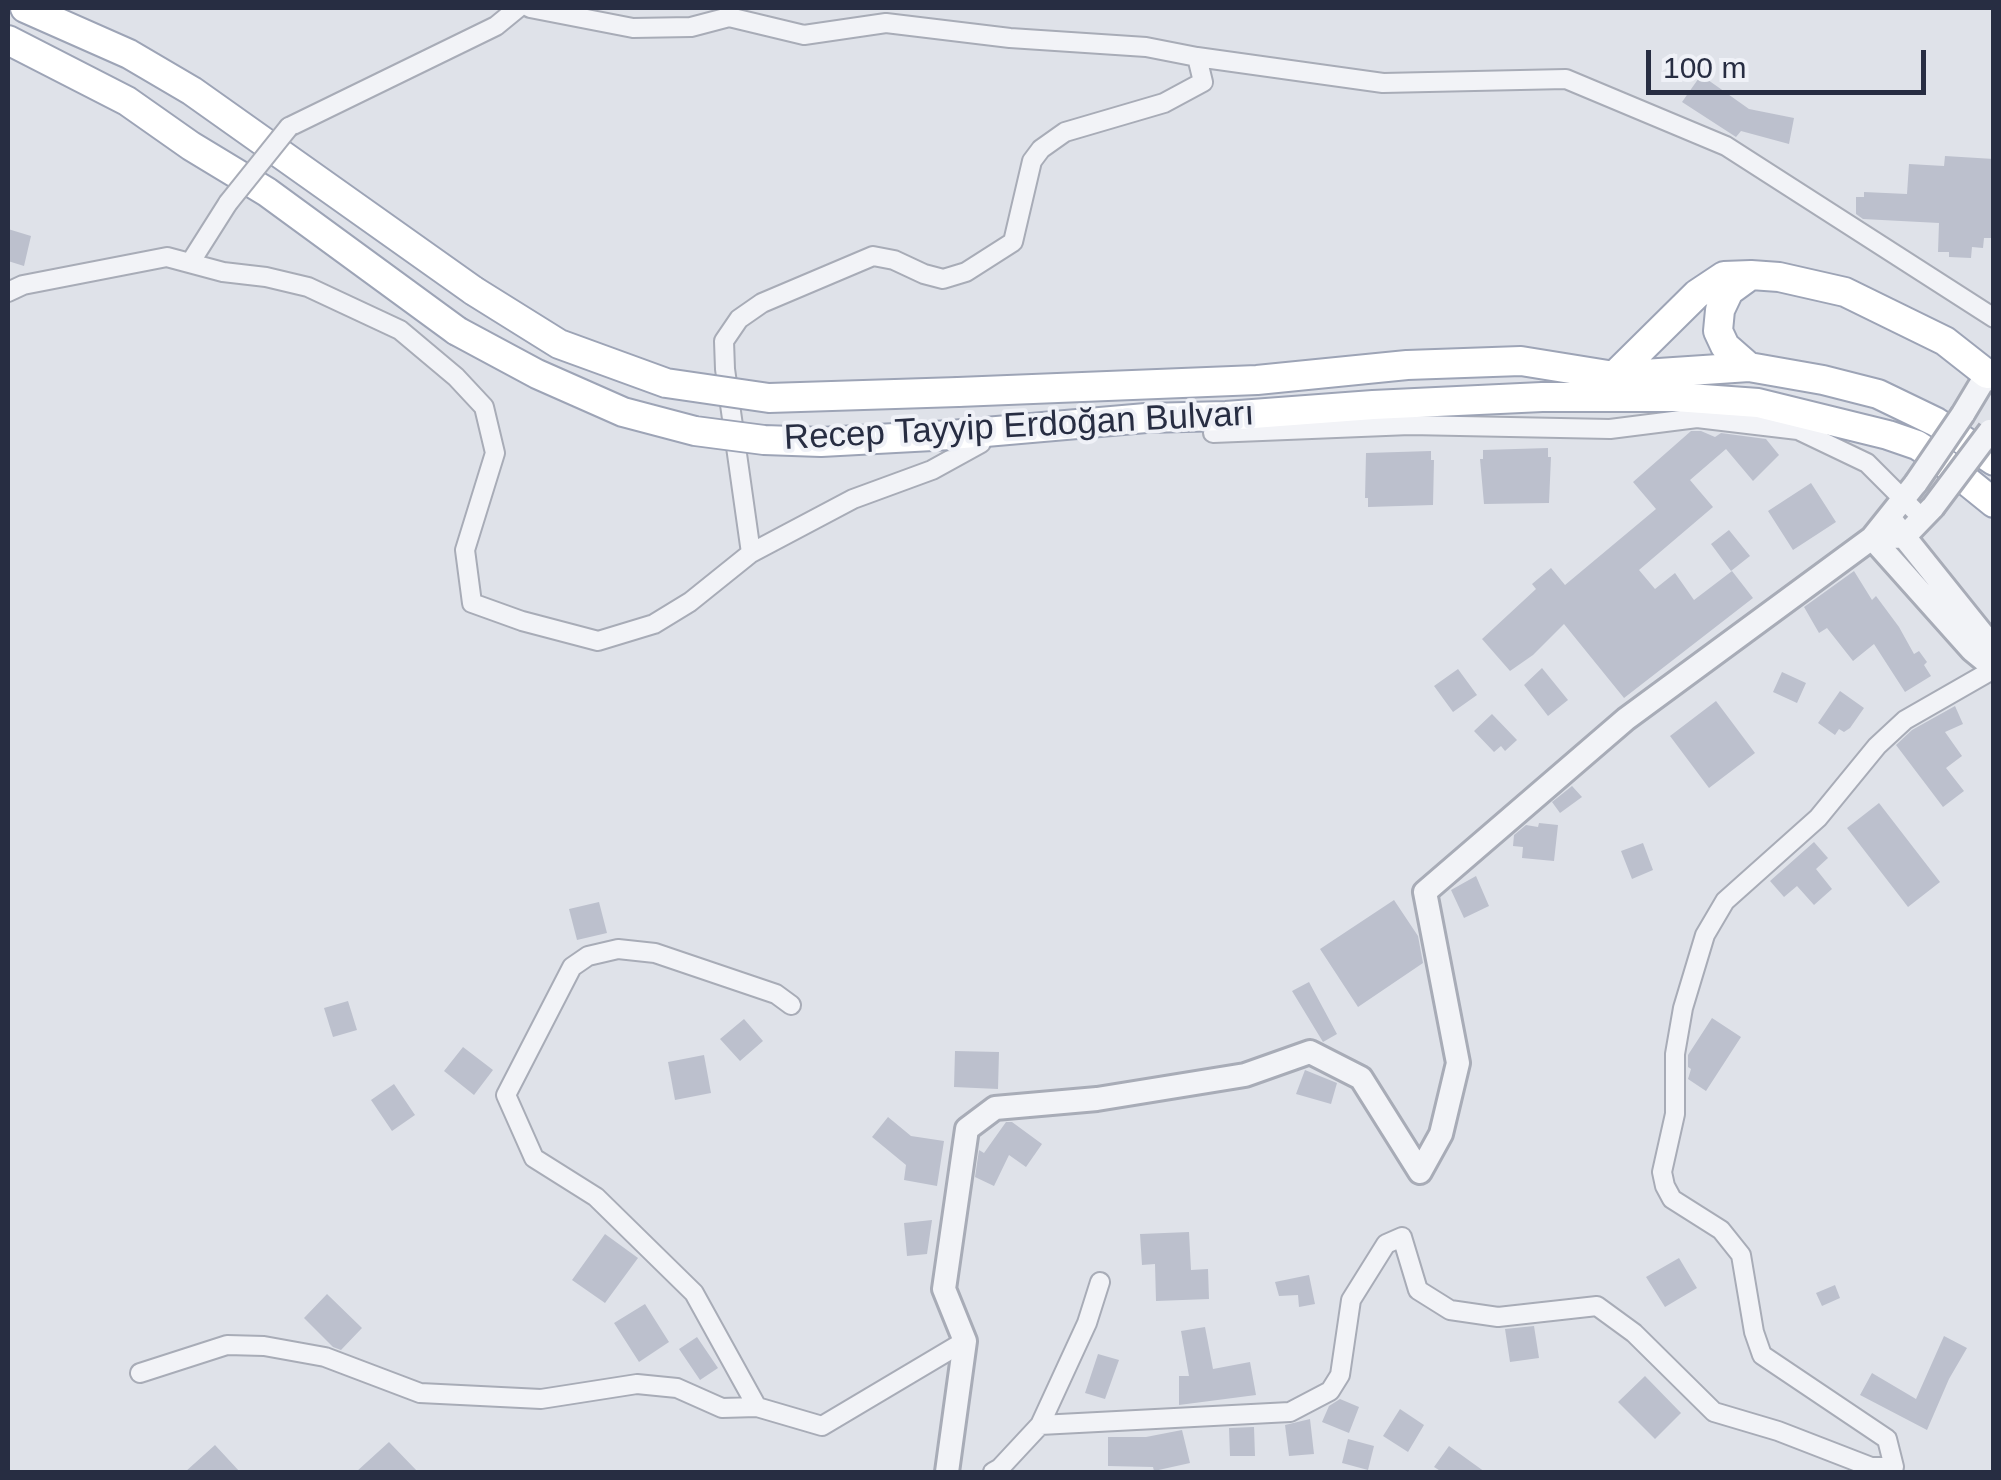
<!DOCTYPE html>
<meta charset="utf-8">
<style>
body{margin:0}
#map{position:relative;width:2001px;height:1480px;overflow:hidden;background:#dfe2e9;font-family:Arial,sans-serif}
canvas{display:block}
.frame{position:absolute;inset:0;border:10px solid #272d42;pointer-events:none}
.scale{position:absolute;left:1646px;top:50px;width:280px;height:45px;box-sizing:border-box;border:5px solid #272d42;border-top:0;padding-left:12px;font-size:30px;line-height:35px;white-space:nowrap;color:#272d42;-webkit-text-stroke:8px #eff1f7;paint-order:stroke}
</style>
<div id="map">
<canvas width="2001" height="1480"></canvas>
<div class="frame"></div>
<div class="scale">100 m</div>
</div>
<script>
const ctx = document.querySelector('canvas').getContext('2d');
ctx.lineJoin = 'round';
function fillPath(path, color) {
  ctx.fillStyle = color;
  ctx.fill(path, 'evenodd');
}
function poly(rows) {
  const path = new Path2D();
  for (const r of rows) {
    path.moveTo(r[0], r[1]);
    for (let i = 2; i < r.length; i += 2) path.lineTo(r[i], r[i + 1]);
  }
  return path;
}
function strokePath(path, color, width, dash) {
  ctx.strokeStyle = color;
  ctx.lineWidth = width;
  ctx.lineCap = dash ? 'butt' : 'round';
  ctx.setLineDash(dash || []);
  ctx.stroke(path);
}
function label(font, color, halo, rows, align = 'center') {
  ctx.font = font + ' Arial,sans-serif';
  ctx.lineWidth = 8;
  ctx.setLineDash([]);
  ctx.textBaseline = 'middle';
  ctx.strokeStyle = halo;
  ctx.fillStyle = color;
  for (const [text, x, y, turn = 0] of rows) {
    ctx.save();
    ctx.translate(x, y);
    ctx.rotate((+turn || 0) * Math.PI / 180);
    ctx.textAlign = isNaN(turn) ? turn : align;
    if (halo) ctx.strokeText(text, 0, 0);
    ctx.fillText(text, 0, 0);
    ctx.restore();
  }
}
fillPath(poly([
 [1701,75,1749,109,1794,118,1789,144,1741,131,1736,137,1682,102],
 [1945,156,1994,159,1994,238,1984,238,1983,248,1972,247,1971,258,1949,257,1949,252,1938,252,1939,223,1863,219,1856,214,1856,197,1864,197,1864,192,1907,194,1909,164,1944,166],
 [8,229,31,236,24,266,8,261],
 [1691,431,1701,431,1715,437,1721,433,1766,439,1779,455,1753,481,1726,449,1690,480,1713,507,1639,570,1655,589,1675,573,1694,600,1732,571,1753,598,1624,698,1564,624,1533,655,1510,671,1482,639,1536,589,1532,584,1551,568,1565,585,1656,509,1633,482],
 [1548,448,1548,457,1551,457,1549,503,1484,504,1480,459,1483,459,1483,450],
 [1431,451,1431,460,1434,460,1433,505,1368,507,1368,498,1365,498,1366,453],
 [1811,483,1836,522,1793,550,1768,511],
 [1729,530,1750,556,1731,571,1711,544],
 [1854,571,1872,600,1876,596,1899,627,1914,654,1919,651,1927,662,1924,665,1931,676,1905,692,1874,644,1853,661,1827,628,1819,633,1804,607],
 [1542,668,1568,700,1548,716,1524,685],
 [1458,669,1477,695,1453,712,1434,686],
 [1782,672,1806,683,1797,703,1773,692],
 [1840,691,1864,708,1850,728,1844,732,1839,729,1835,735,1818,723],
 [1716,701,1755,753,1709,788,1670,736],
 [1955,706,1963,724,1945,732,1962,756,1946,768,1964,791,1943,807,1896,745,1912,730],
 [1492,714,1517,740,1505,751,1501,746,1494,752,1474,731],
 [1572,786,1582,797,1560,813,1552,802],
 [1879,803,1940,882,1908,907,1847,828],
 [1539,823,1558,825,1554,861,1522,858,1523,847,1513,846,1514,835,1526,825,1538,827],
 [1814,842,1828,858,1816,869,1832,889,1814,905,1797,886,1784,897,1770,881],
 [1643,843,1653,870,1632,879,1621,851],
 [1476,876,1489,906,1464,918,1451,890],
 [1394,900,1418,936,1423,963,1358,1007,1320,949],
 [599,902,607,933,577,940,569,909],
 [1309,982,1337,1034,1323,1042,1292,991],
 [348,1001,357,1030,333,1037,324,1008],
 [1712,1018,1741,1037,1706,1091,1688,1079,1691,1069,1688,1067,1688,1055],
 [744,1019,763,1041,740,1061,720,1039],
 [463,1047,493,1070,474,1095,444,1071],
 [955,1051,999,1052,998,1089,954,1087],
 [704,1055,711,1093,675,1100,668,1062],
 [1305,1070,1337,1083,1331,1104,1296,1094],
 [394,1084,415,1115,392,1131,371,1100],
 [888,1117,911,1136,944,1141,937,1186,904,1180,906,1165,872,1137],
 [1006,1122,1012,1122,1042,1144,1026,1167,1009,1155,994,1186,975,1177,979,1150,984,1153],
 [932,1220,927,1254,907,1256,904,1223],
 [1189,1232,1191,1270,1208,1269,1209,1299,1156,1301,1155,1264,1142,1265,1140,1234],
 [605,1234,638,1258,605,1303,572,1280],
 [1679,1258,1697,1288,1665,1307,1646,1277],
 [1309,1275,1315,1304,1299,1307,1298,1295,1279,1296,1275,1282],
 [1835,1285,1840,1298,1822,1306,1816,1293],
 [327,1294,362,1328,341,1350,333,1347,304,1318],
 [645,1304,669,1342,639,1362,614,1323],
 [1534,1326,1539,1358,1510,1362,1505,1329],
 [1205,1327,1213,1369,1250,1362,1256,1395,1179,1405,1179,1376,1189,1376,1181,1331],
 [1944,1336,1967,1348,1949,1379,1927,1430,1860,1395,1872,1373,1916,1399],
 [697,1337,718,1368,700,1380,679,1349],
 [1098,1354,1119,1360,1105,1399,1085,1393],
 [1645,1376,1681,1413,1655,1439,1618,1402],
 [1340,1399,1359,1407,1349,1433,1322,1422,1329,1406],
 [1400,1409,1424,1425,1408,1452,1383,1436],
 [1310,1419,1314,1454,1289,1456,1285,1425],
 [1254,1427,1255,1456,1230,1456,1229,1428],
 [1182,1430,1190,1463,1154,1471,1153,1467,1108,1466,1108,1437,1146,1437],
 [1348,1439,1374,1446,1368,1470,1342,1463],
 [389,1442,418,1472,356,1472],
 [215,1445,240,1472,185,1472],
 [1449,1446,1485,1472,1442,1472,1434,1467]
]), '#bcc0cd');
const minor = poly([
 [530,8,633,28,691,27,729,17,804,35,886,23,1010,38,1146,47,1197,57,1203,82,1164,103,1065,132,1041,149,1032,161,1013,242,966,272,943,279,924,274,894,260,873,256,762,303,739,319,724,341,725,369,751,553],
 [1197,57,1383,83,1566,79,1726,146,1994,318],
 [289,127,496,26,518,8],
 [190,263,228,203],
 [8,292,23,285,167,257,223,272,266,277,308,287,400,330,456,377,484,407,495,453,465,550,472,603,522,621,598,641,654,624,690,602,751,553,853,499,932,470,981,443],
 [1213,433,1410,425,1610,429,1697,418,1798,430,1867,463,1923,519],
 [140,1373,227,1345,264,1346,325,1357,420,1393,541,1399,637,1384,677,1388,722,1408,757,1407,822,1426,965,1341],
 [757,1407,694,1293,596,1197,534,1158,506,1095,572,967,588,956,618,949,655,953,776,994,791,1005],
 [1040,1425,1290,1412,1330,1391,1340,1375,1351,1300,1386,1244,1402,1237,1418,1290,1450,1310,1498,1317,1597,1306,1634,1333,1714,1412,1778,1431,1871,1467,1894,1467,1887,1439,1762,1355,1754,1332,1741,1255,1721,1230,1672,1199,1665,1186,1662,1172,1675,1114,1675,1054,1683,1008,1705,935,1725,901,1818,818,1877,746,1905,720,1994,669],
 [993,1472,1000,1468,1040,1425,1087,1323,1100,1282]
]);
const tertiary = poly([
 [1963,414,1987,374,1994,380],
 [1890,519,1987,640,1994,666],
 [1891,537,1905,536,1933,507],
 [1872,538,1972,650,1994,668],
 [947,1472,965,1341,944,1289,967,1129,995,1108,1097,1099,1245,1075,1310,1052,1361,1078,1420,1172,1441,1134,1458,1063,1425,892,1626,719,1872,538,1916,483]
]);
const primary = poly([
 [25,8,129,54,192,91,474,291],
 [8,40,127,101,191,146,267,192,457,331],
 [1749,367,1725,346,1718,331,1720,310,1729,291,1751,275],
 [1614,376,1697,294,1724,276,1751,275,1779,277,1845,292,1945,341,1987,374],
 [958,392,1257,380,1407,365,1521,361,1614,376,1749,367,1823,380,1878,394,1936,422,1994,461],
 [951,435,1146,418,1226,416,1373,405,1542,397,1675,397,1758,403,1888,435,1917,445,1942,461,1994,503]
]);
strokePath(minor, '#a8acb7', 22);
strokePath(tertiary, '#a8acb7', 28);
strokePath(primary, '#9da4b6', 32);
strokePath(minor, '#f2f3f7', 18);
strokePath(tertiary, '#f2f3f7', 22);
strokePath(primary, '#fff', 28);
const minorBridge = poly([
 [228,203,289,127]
]);
const tertiaryBridge = poly([
 [1916,483,1963,414],
 [1933,507,1990,431]
]);
const primaryBridge = poly([
 [474,291,559,344,666,383,769,398,958,392],
 [457,331,537,374,623,412,695,431,764,440,821,442,951,435]
]);
strokePath(minorBridge, '#a8acb7', 22, []);
strokePath(tertiaryBridge, '#a8acb7', 28, []);
strokePath(primaryBridge, '#9da4b6', 32, []);
strokePath(minorBridge, '#f2f3f7', 18);
strokePath(tertiaryBridge, '#f2f3f7', 22);
strokePath(primaryBridge, '#fff', 28);
label('35px', '#272d42', '#eff1f7', [
 ["Recep Tayyip Erdoğan Bulvarı",1019,427,-3]
]);
</script>
